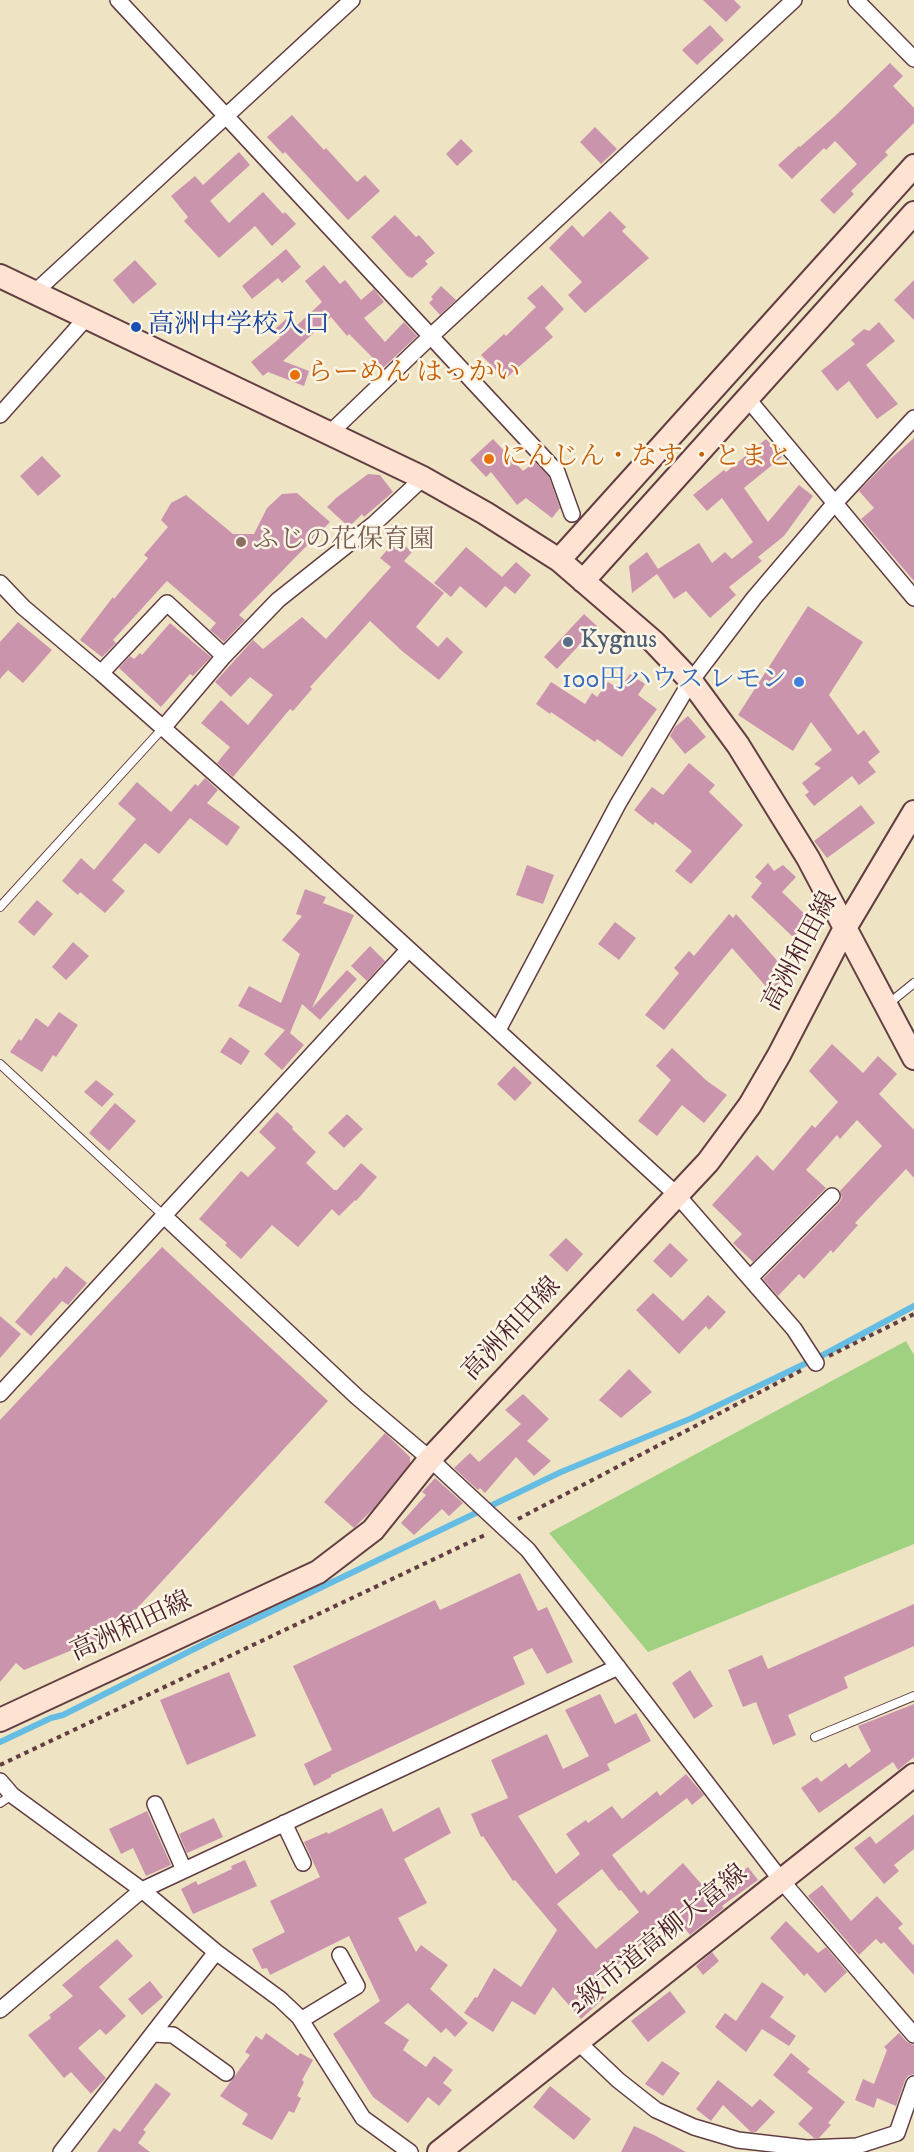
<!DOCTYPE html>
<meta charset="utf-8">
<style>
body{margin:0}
canvas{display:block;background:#eee4c4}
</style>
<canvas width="914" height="2152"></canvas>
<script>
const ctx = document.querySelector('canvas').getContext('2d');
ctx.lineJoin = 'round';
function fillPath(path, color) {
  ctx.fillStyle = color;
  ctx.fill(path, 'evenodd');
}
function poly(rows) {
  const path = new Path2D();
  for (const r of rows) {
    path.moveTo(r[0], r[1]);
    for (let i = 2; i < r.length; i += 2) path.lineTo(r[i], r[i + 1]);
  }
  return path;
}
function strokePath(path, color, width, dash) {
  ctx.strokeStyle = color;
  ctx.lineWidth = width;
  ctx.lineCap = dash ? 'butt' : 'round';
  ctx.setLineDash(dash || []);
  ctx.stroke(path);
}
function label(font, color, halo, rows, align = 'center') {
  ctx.font = font + ' "IM FELL DW Pica","Noto Serif JP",serif';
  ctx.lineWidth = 5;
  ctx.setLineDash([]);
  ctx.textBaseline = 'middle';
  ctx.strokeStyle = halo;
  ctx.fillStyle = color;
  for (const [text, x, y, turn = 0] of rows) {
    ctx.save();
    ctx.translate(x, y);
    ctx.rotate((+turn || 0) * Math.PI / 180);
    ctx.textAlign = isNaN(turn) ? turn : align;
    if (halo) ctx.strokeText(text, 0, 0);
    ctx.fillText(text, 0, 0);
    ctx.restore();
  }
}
fillPath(poly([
 [906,1341,914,1355,914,1544,648,1652,549,1533]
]), '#a0d180');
strokePath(poly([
 [0,1742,51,1718,63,1715,214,1639,561,1472,692,1418,823,1355,914,1306]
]), '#66bde3', 6);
fillPath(poly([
 [703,0,734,0,741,7,726,22],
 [710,25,724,40,697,65,682,50],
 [890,63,903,76,893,86,914,108,914,123,885,152,888,155,851,191,854,194,834,214,820,200,857,164,835,141,826,150,824,148,792,179,778,165,799,146,800,147,834,117],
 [292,115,324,150,326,148,357,182,365,175,380,191,348,220,285,152,283,154,267,137],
 [595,127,617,149,601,164,580,142],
 [461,139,473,151,457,166,446,154],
 [239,152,250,165,210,201,229,223,263,192,283,214,285,212,296,224,272,246,255,226,219,258,184,221,188,217,171,196,195,176,203,185],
 [610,211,626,227,622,231,649,258,585,313,568,295,582,282,549,248,572,225,583,237],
 [395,215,416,237,419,235,435,253,425,261,428,264,412,278,407,276,371,237],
 [286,249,301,267,282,283,278,278,252,299,242,286],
 [135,260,157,284,133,304,113,280],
 [324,265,340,284,345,280,361,300,374,289,384,302,364,318,385,342,404,322,417,336,383,368,349,334,347,336,331,317,283,361,309,371,304,386,268,372,263,376,251,362,280,338,274,330,286,319,294,328,322,302,305,281],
 [914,280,914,320,894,300],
 [542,285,564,309,545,328,553,337,505,379,481,355,504,334,506,336,536,307,527,298],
 [441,286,456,300,440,315,429,303,433,299,431,297],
 [879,322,895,341,866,365,898,404,877,419,849,381,837,391,821,371,855,344,851,340,864,329,869,331],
 [914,438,914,581,861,519,874,508,859,491,888,461],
 [493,439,523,471,535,462,549,477,560,508,552,518,526,498,517,505,491,472,486,477,470,460],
 [766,439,782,457,744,488,768,522,799,485,813,496,784,536,758,557,762,561,729,587,736,595,710,618,686,591,674,599,657,574,632,593,629,566,647,552,658,569,699,543,712,563,725,552,732,559,753,542,722,498,707,511,693,495,724,470,726,472],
 [42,456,61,476,38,496,20,476],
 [368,474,380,475,393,492,364,517,362,514,349,527,327,507,336,498],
 [297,493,330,522,239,615,245,620,224,642,210,630,216,623,167,581,113,640,116,643,102,657,80,640,113,597,114,599,148,558,144,555,168,527,161,520,171,503,186,495,233,534,254,534,267,508,282,494],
 [397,539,412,552,404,561,444,593,416,627,438,647,447,637,463,652,439,680,402,651,370,621,310,687,312,689,293,711,290,709,233,777,217,763,230,747,201,723,221,700,248,725,273,695,250,677,231,697,215,682,253,640,263,649,302,617,326,639,391,567,380,558],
 [466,547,502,577,516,562,531,575,515,594,505,586,486,608,460,586,451,597,434,583],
 [808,606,863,642,829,695,858,735,864,730,880,752,868,762,876,772,859,785,852,776,814,806,805,795,809,792,802,783,821,768,814,764,832,750,811,722,793,751,738,715],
 [584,614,597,626,557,669,544,657],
 [18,622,52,650,23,683,8,670,0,679,0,642],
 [170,623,211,657,193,676,190,674,161,707,119,668,130,656,134,659,140,653,142,655],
 [630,674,645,684,638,695,657,709,622,757,597,739,595,742,551,712,550,714,536,704,551,682,585,704,592,693,597,697,608,682,619,689],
 [688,716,706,737,685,754,670,736,675,727],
 [689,763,715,785,709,792,743,825,691,884,675,871,692,851,655,822,653,825,634,810,652,787,663,795],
 [205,778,218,790,207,803,240,827,227,846,190,818,159,854,145,843,112,880,125,891,105,913,80,892,78,895,62,881,81,858,94,870,136,819,118,804,137,782,171,812,195,784,198,786],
 [861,805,875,823,827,858,814,841],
 [768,863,774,871,783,865,796,877,782,892,811,920,794,938,751,897,762,883,755,877],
 [527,865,554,875,543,904,516,895],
 [305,889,326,897,323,903,354,915,312,1008,347,970,357,979,320,1020,302,1004,290,1033,304,1045,282,1070,264,1054,285,1030,238,1006,249,986,281,1003,300,954,282,940,302,916,296,914],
 [37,900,53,914,34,936,18,922],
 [729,914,733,918,736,914,789,974,770,991,732,948,664,1030,645,1015,679,973,674,968,689,951,694,956],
 [615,922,636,938,619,960,598,944],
 [73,942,89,956,66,980,52,967],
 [370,946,385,961,367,981,351,966],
 [59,1012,78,1025,56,1057,53,1055,42,1072,10,1052,19,1039,21,1041,36,1018,48,1027],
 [230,1037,250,1051,241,1065,220,1052],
 [832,1044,863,1073,878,1056,897,1074,879,1094,914,1130,914,1178,906,1169,855,1223,858,1225,833,1253,831,1250,804,1279,799,1274,778,1296,763,1279,839,1203,842,1198,840,1191,882,1146,857,1120,840,1139,837,1135,806,1170,826,1188,753,1262,733,1243,742,1234,712,1205,757,1155,773,1171,812,1125,815,1128,838,1102,809,1071],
 [672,1048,707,1081,727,1095,704,1123,682,1105,657,1136,638,1121,671,1080,656,1066],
 [514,1066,532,1083,515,1101,497,1084],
 [96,1080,114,1094,102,1107,84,1092],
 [115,1103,136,1121,109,1151,89,1133],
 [277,1112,293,1127,292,1129,316,1152,306,1163,334,1190,337,1190,361,1163,377,1177,356,1201,355,1200,339,1216,332,1209,298,1247,272,1225,241,1259,225,1245,227,1243,199,1219,241,1171,248,1177,276,1148,259,1132],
 [347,1114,363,1129,344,1148,328,1133],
 [566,1238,583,1254,567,1272,549,1255],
 [670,1243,688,1260,671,1278,653,1261],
 [162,1247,328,1401,96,1653,77,1648,24,1670,16,1663,0,1682,0,1420],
 [66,1266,87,1283,68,1305,62,1301,31,1336,15,1322,54,1277,56,1279],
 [653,1293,683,1321,708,1295,726,1312,709,1330,706,1326,679,1354,636,1310],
 [0,1316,21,1334,0,1358],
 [629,1369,652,1392,621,1418,599,1400],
 [523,1394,549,1419,527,1441,551,1461,534,1476,516,1457,485,1493,480,1488,478,1490,454,1468,470,1453,479,1462,521,1424,505,1410],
 [385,1433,410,1457,410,1463,373,1509,354,1528,324,1502],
 [435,1478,463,1503,449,1516,442,1509,414,1535,401,1523,426,1495,422,1492],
 [520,1573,538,1611,547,1607,573,1662,547,1674,532,1648,513,1657,525,1684,331,1775,331,1777,314,1786,304,1764,332,1750,293,1666,435,1600,440,1610],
 [914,1604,914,1646,844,1677,848,1688,788,1715,796,1735,773,1745,756,1702,743,1707,728,1670,762,1655,768,1669],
 [690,1670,713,1706,694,1719,672,1683],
 [229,1672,256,1736,187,1765,160,1700],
 [600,1694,615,1724,636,1713,651,1741,607,1764,610,1770,518,1816,556,1874,580,1854,566,1834,586,1820,588,1823,612,1806,622,1819,657,1791,660,1796,686,1774,704,1795,692,1805,687,1798,612,1855,641,1893,644,1890,648,1895,683,1863,710,1894,748,1867,758,1880,722,1906,724,1908,690,1935,675,1916,594,1985,604,1998,581,2019,553,1987,535,2015,512,2001,493,2032,464,2013,475,1997,477,1998,494,1968,521,1987,557,1930,515,1880,513,1881,483,1836,481,1837,471,1814,508,1798,491,1760,547,1734,563,1769,589,1756,565,1710],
 [602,1869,619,1891,621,1890,639,1912,596,1949,557,1904],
 [914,1704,914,1757,898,1770,893,1762,819,1813,801,1788,817,1777,821,1782,846,1763,849,1768,871,1751,858,1726],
 [439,1807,451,1833,404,1859,427,1903,398,1918,416,1952,421,1945,448,1965,430,1989,468,2023,455,2037,446,2028,441,2033,408,2003,384,2023,409,2040,403,2050,426,2067,434,2056,453,2070,443,2083,452,2090,439,2106,428,2097,408,2123,373,2097,333,2034,380,2001,349,1936,270,1975,267,1968,262,1969,252,1949,285,1932,270,1901,320,1877,304,1842,327,1832,328,1834,382,1808,393,1832],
 [147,1811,171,1865,146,1876,133,1848,121,1854,109,1829],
 [914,1814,914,1849,894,1865,899,1871,884,1884,854,1848,870,1836,876,1844],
 [214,1818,223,1837,187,1853,179,1834],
 [245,1860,257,1886,193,1914,181,1889,196,1881,198,1885,232,1869,231,1866],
 [822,1885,851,1921,877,1896,903,1924,898,1928,914,1946,914,1975,884,1942,881,1944,876,1939,859,1955,808,1896],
 [786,1921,818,1953,826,1947,847,1972,825,1993,807,1973,804,1976,770,1938],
 [117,1939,133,1956,99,1987,126,2016,106,2035,100,2029,78,2048,106,2078,91,2094,71,2072,64,2078,28,2035,51,2018,49,2015,73,1996,62,1985],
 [712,1952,719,1961,703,1975,696,1966],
 [150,1981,163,1997,142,2015,128,1999],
 [762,1982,784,1997,770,2017,796,2036,789,2046,762,2029,746,2052,715,2027,725,2013,736,2021],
 [670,1991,686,2012,648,2042,631,2021],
 [266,2033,298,2056,300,2053,313,2060,302,2080,304,2082,297,2096,301,2098,294,2113,289,2111,272,2140,242,2124,248,2114,220,2096,250,2055,245,2052,256,2036,262,2040],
 [899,2033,907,2042,914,2045,914,2074,908,2076,905,2080,896,2106,877,2098,874,2108,855,2100,863,2079,874,2084,887,2050,884,2047],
 [791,2053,810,2069,807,2072,845,2102,828,2123,831,2125,819,2138,814,2138,798,2124,813,2108,773,2075],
 [662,2061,680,2073,663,2096,645,2084],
 [718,2080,752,2107,760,2099,775,2112,756,2132,751,2132,723,2105,711,2121,696,2109],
 [156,2083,171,2094,143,2130,146,2132,138,2143,150,2152,97,2152,114,2128,120,2132],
 [550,2086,591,2119,574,2140,533,2107],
 [634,2126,654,2135,686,2152,621,2152]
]), '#cb94ad');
const lane = poly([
 [0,907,163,728],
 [887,1005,914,983],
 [0,1064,163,1215],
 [815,1737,914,1696],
 [0,1803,12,1795]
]);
const street = poly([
 [118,0,557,472,572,514],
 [856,0,914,59],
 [35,292,352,0],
 [747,398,914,598],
 [0,415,87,317],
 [330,433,431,336,794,0],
 [0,583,23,607,101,673,293,843,678,1196,794,1329,816,1363],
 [101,673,167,603,224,656],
 [163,728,224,656,278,600,375,523,423,478],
 [498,1030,618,804,691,681,754,598,834,504,914,418],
 [163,1215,357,1397,430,1459,528,1550,781,1880,914,2035],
 [750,1278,832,1196],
 [0,1394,408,950],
 [0,1781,12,1795,142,1890,216,1952,280,1999,299,2017,363,2118,410,2152],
 [155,1804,184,1870],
 [284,1823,303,1863],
 [0,2010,142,1890,618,1667],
 [301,2020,357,1986,340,1955],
 [153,2034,173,2035,226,2073],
 [578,2042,618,2080,656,2110,694,2127,738,2140,807,2148,857,2146,897,2133,914,2084],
 [61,2152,216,1952]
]);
const secondary = poly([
 [0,276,423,478,485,513,559,560,654,642,691,681,738,745,808,858,914,1058],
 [559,560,914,166],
 [583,581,914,213],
 [0,1720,318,1572,373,1530,430,1459,708,1162,750,1105,779,1055,845,928,914,812],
 [439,2152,914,1775]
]);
strokePath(lane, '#633d42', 10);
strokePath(street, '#633d42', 18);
strokePath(secondary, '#633d42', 26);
strokePath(poly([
 [829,1356,914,1314],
 [518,1519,804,1369],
 [0,1765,487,1534]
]), '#633d42', 4, [4.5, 4.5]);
strokePath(lane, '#fff', 8);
strokePath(street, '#fff', 15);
strokePath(secondary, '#fee3d2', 22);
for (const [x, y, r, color] of [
 [136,327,6,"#1a4fb4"],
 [295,375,6,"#e8710a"],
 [489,459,6,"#e8710a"],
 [241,542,6,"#8d6e63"],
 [568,642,6,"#5c6f8a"],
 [799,682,6,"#3f7fe0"]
]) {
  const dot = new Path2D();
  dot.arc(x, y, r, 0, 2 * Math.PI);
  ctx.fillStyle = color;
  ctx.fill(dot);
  strokePath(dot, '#fcf5e5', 2);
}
label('26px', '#164399', '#fcf5e5', [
 ["高洲中学校入口",148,327]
], 'left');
label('26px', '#c56008', '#fcf5e5', [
 ["らーめん はっかい",307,375],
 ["にんじん・なす ・とまと",501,459]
], 'left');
label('26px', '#785e54', '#fcf5e5', [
 ["ふじの花保育園",253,542]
], 'left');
label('26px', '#4e5e75', '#fcf5e5', [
 ["Kygnus",580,642]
], 'left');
label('26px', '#366cbe', '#fcf5e5', [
 ["100円ハウス レモン",787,682]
], 'right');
label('26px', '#4a1f2b', '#fcf5e5', [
 ["高洲和田線",802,952,-62],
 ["高洲和田線",513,1330,-47],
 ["高洲和田線",132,1628,-25],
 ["2級市道高柳大富線",659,1941,-39]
]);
</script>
